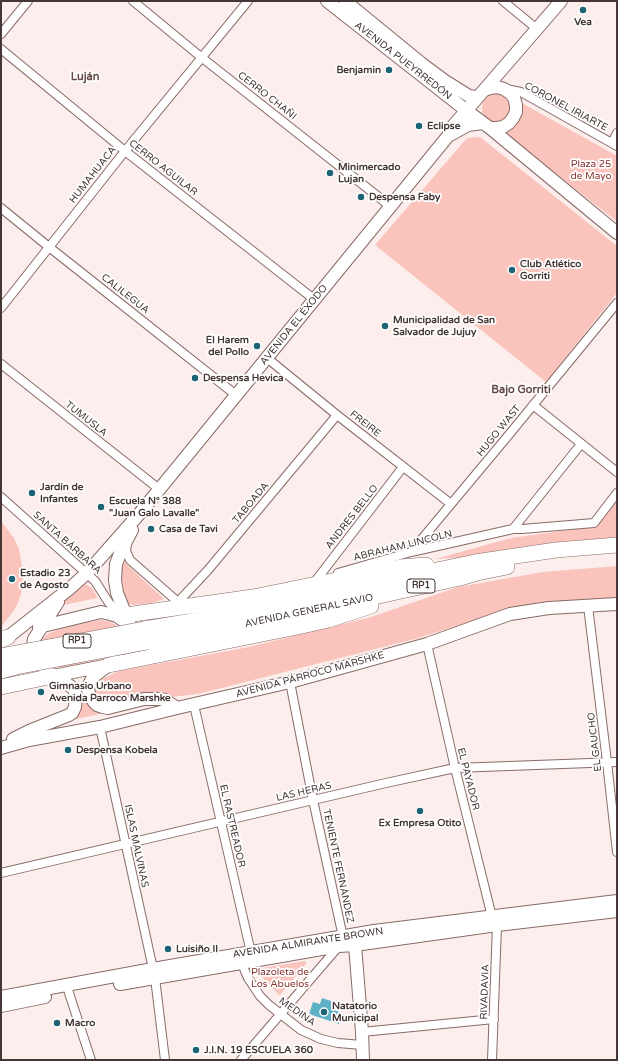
<!DOCTYPE html>
<meta charset="utf-8">
<style>
body{margin:0}
#map{position:relative;width:618px;height:1061px;overflow:hidden;background:#fceeec;font-family:"Varela Round",sans-serif}
canvas{display:block}
.frame{position:absolute;inset:0;border:2px solid #443735;pointer-events:none}
</style>
<div id="map">
<canvas width="618" height="1061"></canvas>
<div class="frame"></div>
</div>
<script>
const ctx = document.querySelector('canvas').getContext('2d');
ctx.lineJoin = 'round';
function fillPath(path, color) {
  ctx.fillStyle = color;
  ctx.fill(path, 'evenodd');
}
function poly(rows) {
  const path = new Path2D();
  for (const r of rows) {
    if (r.length === 3) {
      path.moveTo(r[0] + r[2], r[1]);
      path.arc(r[0], r[1], r[2], 0, 2 * Math.PI);
      continue;
    }
    path.moveTo(r[0], r[1]);
    for (let i = 2; i < r.length; i += 2) path.lineTo(r[i], r[i + 1]);
  }
  return path;
}
function strokePath(path, color, width, dash) {
  ctx.strokeStyle = color;
  ctx.lineWidth = width;
  ctx.lineCap = dash ? 'butt' : 'round';
  ctx.setLineDash(dash || []);
  ctx.stroke(path);
}
function label(font, color, halo, rows, align = 'center') {
  ctx.font = font + ' "Varela Round",sans-serif';
  ctx.lineWidth = 3.5;
  ctx.setLineDash([]);
  ctx.textBaseline = 'middle';
  ctx.strokeStyle = halo;
  ctx.fillStyle = color;
  for (const [text, x, y, turn = 0] of rows) {
    ctx.save();
    ctx.translate(x, y);
    ctx.rotate((+turn || 0) * Math.PI / 180);
    ctx.textAlign = isNaN(turn) ? turn : align;
    if (halo) ctx.strokeText(text, 0, 0);
    ctx.fillText(text, 0, 0);
    ctx.restore();
  }
}
fillPath(poly([
 [496,108,14],
 [520,102,617,156,617,221,615,220,502,132],
 [480,137,617,246,617,293,546,382,375,245,467,138],
 [617,501,617,541,490,556,435,559,511,538,597,526],
 [1,521,14,538,19,549,23,573,23,584,21,594,17,605,12,613,1,627],
 [122,562,124,562,164,599,152,603,133,605,128,603,124,595,120,565],
 [617,566,617,599,523,605,415,639,198,694,171,697,156,693,106,703,98,700,95,689,102,679,119,671,249,647,371,617,458,587,543,572],
 [80,583,87,585,92,588,96,595,97,598,59,606],
 [100,620,108,621,116,625,121,631,109,657,65,667,57,667,50,665,40,645,43,638,49,633,66,627],
 [80,692,83,692,87,703,104,713,68,721],
 [304,961,306,962,306,964,280,995,279,995,256,970,257,969]
]), '#fac4bd');
fillPath(poly([
 [322,998,337,1003,334,1010,342,1013,339,1024,309,1014,313,1002,320,1004]
]), '#5eb1c6');
const street = poly([
 [133,1,201,57,390,206],
 [503,1,537,29],
 [1,34,28,1],
 [1,49,125,151,315,300],
 [506,89,521,92,617,146],
 [612,143,617,133],
 [1,208,49,247,236,395],
 [1,308,125,151,248,1],
 [267,358,337,415,451,504],
 [1,364,159,489],
 [533,405,617,472],
 [1,497,95,581,109,603,123,616],
 [513,529,581,444],
 [127,544,126,551,130,560,178,602,181,607],
 [411,552,507,437,617,303],
 [338,573,411,552,513,529,522,529,594,523,617,493],
 [317,579,403,467],
 [178,602,208,570,337,415],
 [588,606,607,762,617,852],
 [427,644,455,768,492,917,497,925,492,1060],
 [194,705,252,957],
 [100,727,155,978,165,1060],
 [1,873,386,783,455,768,617,762],
 [242,964,248,978,260,996,269,1005,301,1030,321,1039,338,1043,362,1045],
 [67,985,69,993,91,1060],
 [362,1032,494,1019],
 [241,1060,339,946,343,937,313,800,290,682]
]);
const secondary = poly([
 [327,1,467,111,490,128,617,233],
 [345,1,422,64,445,81,469,96,475,97,479,96],
 [485,90,490,88,497,87,504,89,510,93,514,98,516,105,516,112,513,118,509,123,503,127,497,128,490,128],
 [450,135,468,125,483,123],
 [132,530,121,551,116,564,115,580,117,593,132,630,134,638],
 [39,627,101,612,110,614,117,616,124,621,130,626],
 [8,637,69,589,87,573,140,513,448,136,453,126,561,1],
 [33,659,33,647,34,639,58,602],
 [106,667,93,677,89,685,88,690,90,696,94,702,97,705,103,707,108,708,144,699,160,699,165,700,177,708],
 [53,676,109,665,116,661],
 [13,739,29,731,69,715,72,713,75,707,76,696,74,689,66,683,45,671],
 [1,748,29,740,100,727,177,708,290,682,427,644,510,614,549,608,617,604],
 [356,938,355,945,362,1032,363,1060],
 [120,984,339,946,355,945,497,925,617,911],
 [1,997,153,969,374,931,617,901],
 [1,1006,45,997]
]);
const highway = poly([
 [126,615,253,597,400,567,426,565],
 [144,629,266,609,310,600,413,575,475,562,556,550,617,545],
 [1,640,8,637],
 [147,642,270,620,460,578,477,573,507,567],
 [1,656,11,654],
 [109,665,302,626,328,620,371,606],
 [1,671,16,667],
 [1,687,53,676]
]);
strokePath(street, '#886b67', 10);
strokePath(secondary, '#886b67', 14);
strokePath(highway, '#886b67', 16);
strokePath(street, '#fff', 8);
strokePath(secondary, '#fff', 12);
strokePath(highway, '#fff', 15);
const highwayBridge = poly([
 [11,654,144,629],
 [16,667,147,642]
]);
strokePath(highwayBridge, '#886b67', 16, []);
strokePath(highwayBridge, '#fff', 15);
for (const [x, y, r, color] of [
 [583,10,4,"#1c6373"],
 [389,70,4,"#1c6373"],
 [419,126,4,"#1c6373"],
 [330,173,4,"#1c6373"],
 [361,197,4,"#1c6373"],
 [512,270,4,"#1c6373"],
 [385,326,4,"#1c6373"],
 [257,346,4,"#1c6373"],
 [195,378,4,"#1c6373"],
 [32,493,4,"#1c6373"],
 [101,507,4,"#1c6373"],
 [151,529,4,"#1c6373"],
 [12,579,4,"#1c6373"],
 [41,692,4,"#1c6373"],
 [68,750,4,"#1c6373"],
 [420,811,4,"#1c6373"],
 [168,949,4,"#1c6373"],
 [324,1012,4,"#1c6373"],
 [57,1023,4,"#1c6373"],
 [196,1050,4,"#1c6373"]
]) {
  const dot = new Path2D();
  dot.arc(x, y, r, 0, 2 * Math.PI);
  ctx.fillStyle = color;
  ctx.fill(dot);
  strokePath(dot, '#fff', 1.5);
}
for (const [x, y, w] of [
 [421,586,28],
 [77,641,28]
]) {
  const box = new Path2D();
  box.roundRect(x - w / 2, y - 7, w, 14, 3);
  ctx.fillStyle = '#fff';
  ctx.fill(box);
  strokePath(box, '#443735', 1);
}
label('bold 9px', '#443735', null, [
 ["RP1",421,586],
 ["RP1",77,641]
]);
label('bold 10px', '#443735', '#fff', [
 ["Vea",583,22,"center"],
 ["Benjamin",381,70,"right"],
 ["Eclipse",427,126],
 ["Minimercado",338,167],
 ["Lujan",338,179],
 ["Despensa Faby",369,197],
 ["Club Atlético",520,264],
 ["Gorriti",520,276],
 ["Municipalidad de San",393,320],
 ["Salvador de Jujuy",393,332],
 ["El Harem",249,340,"right"],
 ["del Pollo",249,352,"right"],
 ["Despensa Hevica",203,378],
 ["Jardín de",40,487],
 ["Infantes",40,499],
 ["Escuela N° 388",109,501],
 ["\"Juan Galo Lavalle\"",109,513],
 ["Casa de Tavi",159,529],
 ["Estadio 23",20,573],
 ["de Agosto",20,585],
 ["Gimnasio Urbano",49,686],
 ["Avenida Parroco Marshke",49,698],
 ["Despensa Kobela",76,750],
 ["Ex Empresa Otito",420,823,"center"],
 ["Luisiño II",176,949],
 ["Natatorio",332,1006],
 ["Municipal",332,1018],
 ["Macro",65,1023],
 ["J.I.N. 19 ESCUELA 360",204,1050]
], 'left');
label('10px', '#443735', '#fff', [
 ["AVENIDA PUEYRREDÓN",403,61,38],
 ["CERRO CHAÑI",267,96,38],
 ["CORONEL IRIARTE",566,107,28],
 ["CERRO AGUILAR",163,168,38],
 ["HUMAHUACA",93,175,-52],
 ["CALILEGUA",125,294,38],
 ["AVENIDA EL ÉXODO",294,325,-51],
 ["TUMUSLA",86,419,38],
 ["FREIRE",365,424,38],
 ["HUGO WAST",499,431,-51],
 ["TABOADA",251,503,-50],
 ["ANDRES BELLO",352,517,-52],
 ["SANTA BÁRBARA",67,543,42],
 ["ABRAHAM LINCOLN",403,546,-14],
 ["AVENIDA GENERAL SAVIO",309,611,-12],
 ["AVENIDA PÁRROCO MARSHKE",310,675,-15],
 ["EL GAUCHO",595,742,-97],
 ["EL PAYADOR",468,779,76],
 ["LAS HERAS",304,792,-13],
 ["EL RASTREADOR",232,826,77],
 ["ISLAS MALVINAS",136,846,78],
 ["TENIENTE FERNÁNDEZ",338,866,78],
 ["AVENIDA ALMIRANTE BROWN",308,943,-9],
 ["RIVADAVIA",485,992,-88],
 ["MEDINA",297,1012,35]
]);
label('10px', '#88332e', '#fff', [
 ["Plaza 25",591,164],
 ["de Mayo",591,176],
 ["Plazoleta de",280,972],
 ["Los Abuelos",280,984]
]);
label('bold 11px', '#654945', '#fff', [
 ["Luján",85,77],
 ["Bajo Gorriti",521,390]
]);
</script>
